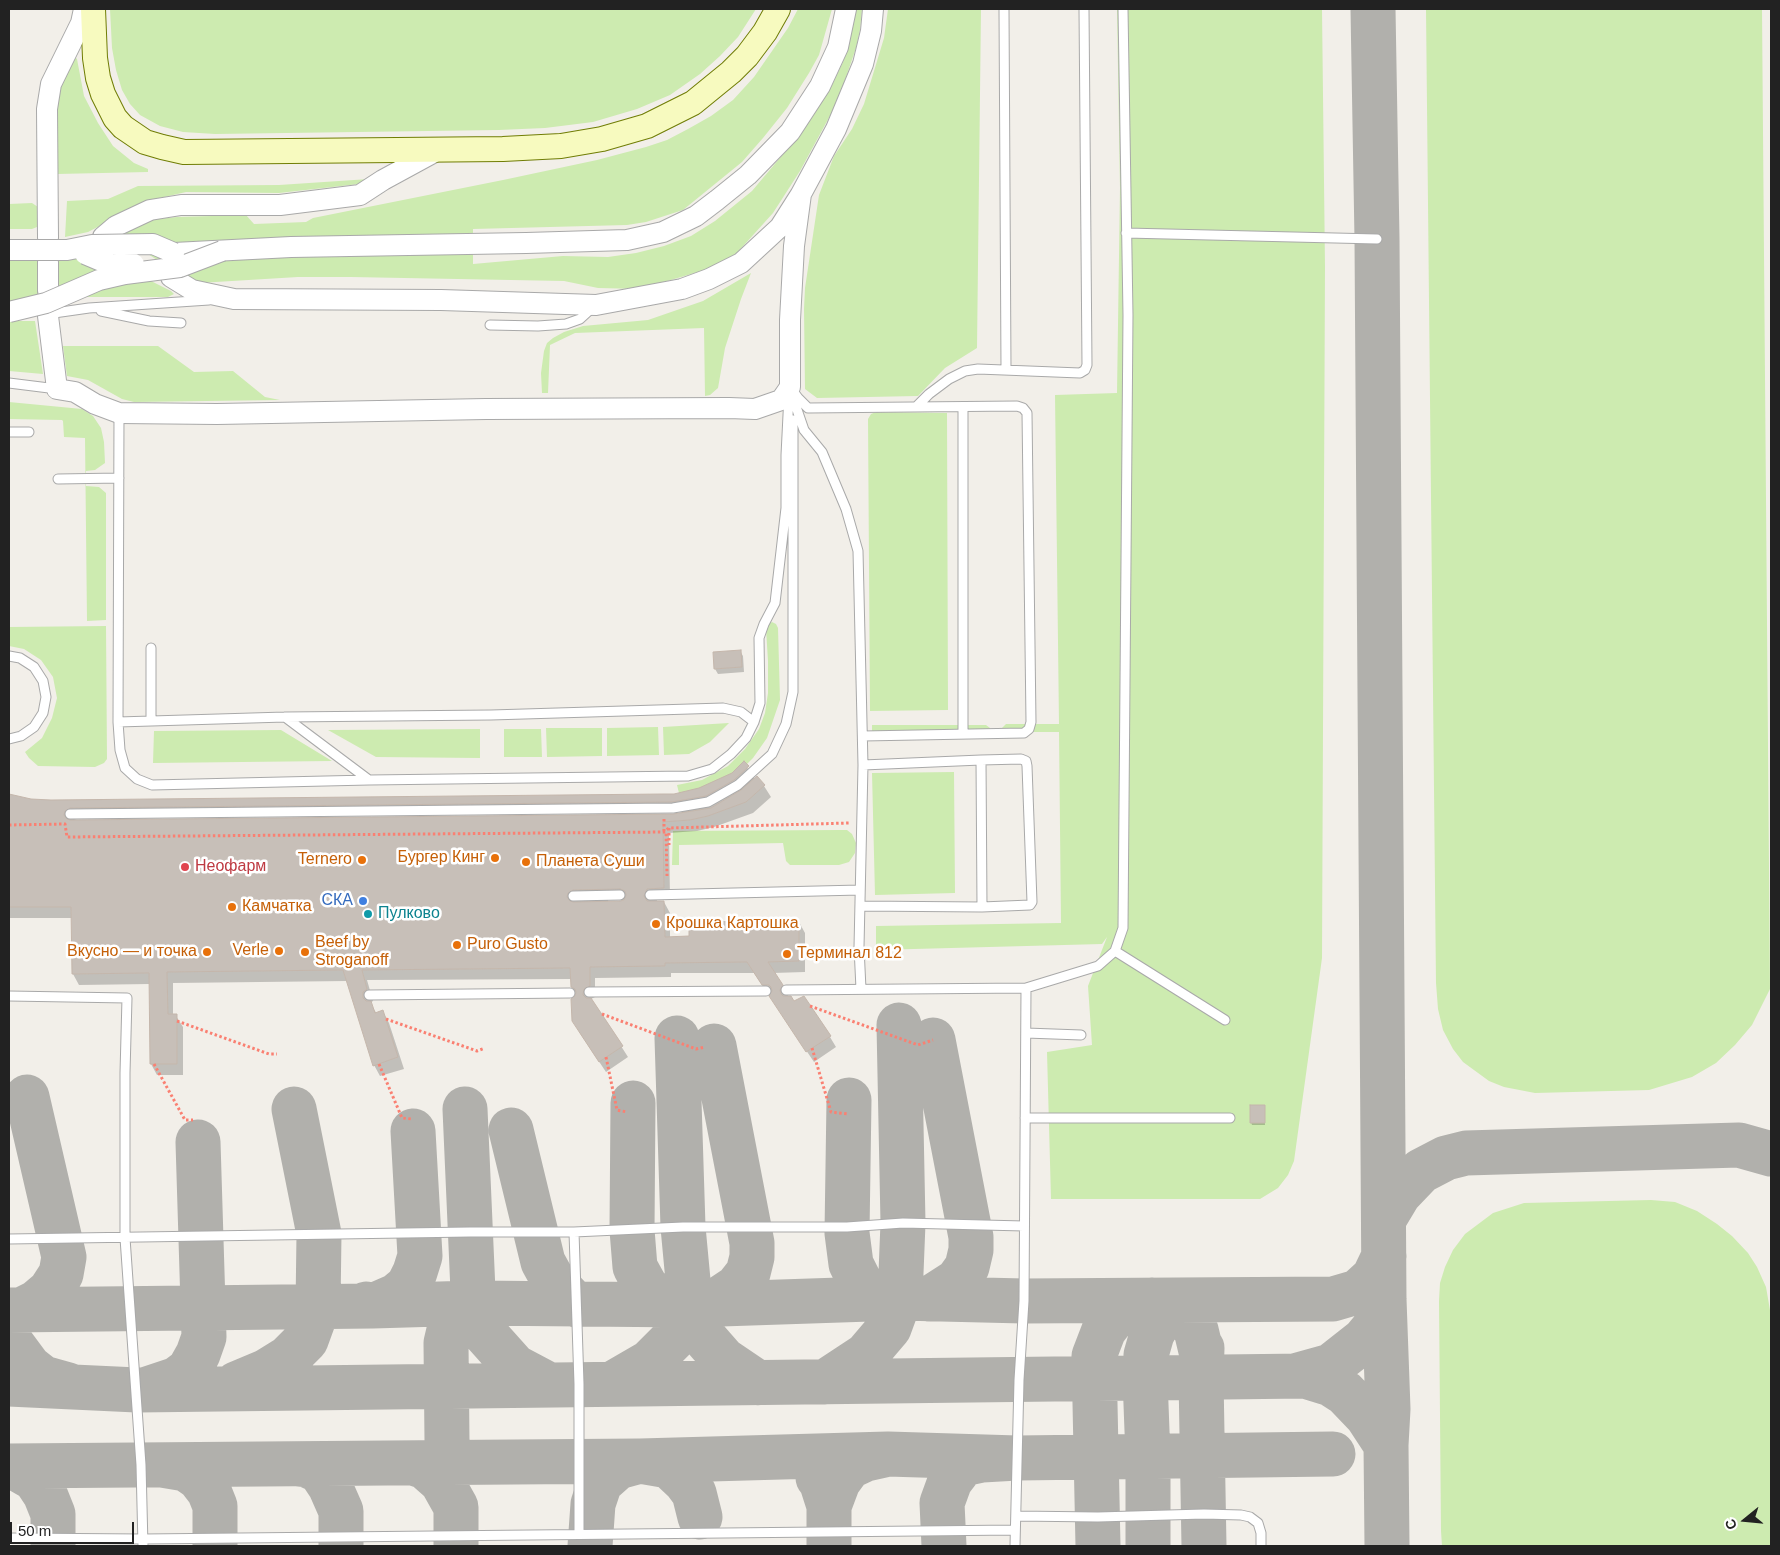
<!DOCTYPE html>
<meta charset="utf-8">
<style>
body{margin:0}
#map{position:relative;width:1780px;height:1555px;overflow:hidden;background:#f2efe9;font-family:Arial,sans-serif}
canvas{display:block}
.frame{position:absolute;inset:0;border:10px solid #222;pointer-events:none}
.north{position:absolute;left:1720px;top:1495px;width:50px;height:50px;-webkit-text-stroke:4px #fff;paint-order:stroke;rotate:253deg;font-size:14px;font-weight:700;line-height:20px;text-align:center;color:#222}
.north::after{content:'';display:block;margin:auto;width:18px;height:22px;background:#222;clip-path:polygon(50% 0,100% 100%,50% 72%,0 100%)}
.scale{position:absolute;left:10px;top:1522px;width:124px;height:22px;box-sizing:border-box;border:2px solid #222;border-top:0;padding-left:6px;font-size:15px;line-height:18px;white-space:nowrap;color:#222;-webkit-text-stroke:4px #fff;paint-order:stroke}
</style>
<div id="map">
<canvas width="1780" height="1555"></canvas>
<div class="frame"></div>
<div class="north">С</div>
<div class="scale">50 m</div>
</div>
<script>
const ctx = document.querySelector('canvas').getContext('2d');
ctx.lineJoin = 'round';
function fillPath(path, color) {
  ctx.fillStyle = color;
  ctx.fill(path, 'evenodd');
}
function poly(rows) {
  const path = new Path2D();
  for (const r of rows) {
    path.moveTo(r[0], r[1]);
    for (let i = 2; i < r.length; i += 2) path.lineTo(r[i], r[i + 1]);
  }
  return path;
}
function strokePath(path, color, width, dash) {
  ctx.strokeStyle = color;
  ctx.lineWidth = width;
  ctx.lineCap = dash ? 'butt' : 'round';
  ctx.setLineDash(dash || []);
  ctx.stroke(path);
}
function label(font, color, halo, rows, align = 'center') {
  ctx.font = font + ' Arial,sans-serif';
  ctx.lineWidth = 5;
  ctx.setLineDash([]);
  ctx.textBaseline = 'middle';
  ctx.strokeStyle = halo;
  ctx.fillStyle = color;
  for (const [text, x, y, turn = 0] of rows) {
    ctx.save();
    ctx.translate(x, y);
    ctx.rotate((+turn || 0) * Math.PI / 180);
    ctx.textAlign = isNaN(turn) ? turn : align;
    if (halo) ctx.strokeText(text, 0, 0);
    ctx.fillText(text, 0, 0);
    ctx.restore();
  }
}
fillPath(poly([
 [110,9,756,9,738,37,720,56,700,74,670,95,637,109,593,122,545,128,499,130,215,134,183,132,160,126,140,115,130,104,122,90,116,70,112,48],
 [798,9,832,9,819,55,809,73,787,108,763,138,742,162,683,210,646,222,627,225,473,229,473,264,563,256,608,257,636,253,664,246,691,236,715,221,752,191,795,140,830,89,843,62,848,46,855,9,862,9,860,30,856,48,842,89,832,112,800,171,773,213,736,254,705,270,640,289,598,288,564,281,351,277,298,277,199,283,160,262,133,244,114,237,148,220,177,217,246,215,254,224,306,222,313,218,503,180,597,160,646,147,667,140,688,129,711,116,733,100,754,77,788,28],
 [888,9,981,9,977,348,945,368,918,396,817,398,805,389,804,309,805,288,819,195,834,156,852,129,864,104,884,38],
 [1117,9,1322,9,1325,267,1322,958,1294,1161,1288,1175,1278,1188,1260,1199,1051,1199,1047,1052,1092,1045,1088,986,1107,937,1102,944,876,950,876,926,1061,923,1059,732,1006,732,1002,728,1006,724,1059,724,1055,395,1117,393,1120,188],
 [1426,9,1762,9,1770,989,1752,1025,1735,1045,1716,1063,1692,1077,1649,1090,1535,1093,1504,1087,1489,1081,1463,1062,1453,1049,1443,1030,1438,1009,1436,983],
 [75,57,77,59,84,96,98,123,113,146,134,163,148,169,148,172,57,174,55,107,59,86],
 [369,179,359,184,279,193,186,192,160,198,136,207,88,232,65,237,67,201,108,199,138,186,279,185],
 [32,203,38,207,38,225,37,227,32,229,9,229,9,204],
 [56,254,106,255,147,279,171,291,174,294,168,297,56,297],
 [9,257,36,259,38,263,38,298,9,305],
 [751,273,741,299,725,348,718,388,710,395,705,396,704,328,575,333,550,345,548,393,542,393,541,373,544,351,547,343,553,338,564,332,583,326,648,320,703,301],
 [9,321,35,321,43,374,9,371],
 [63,346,158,346,194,372,233,371,265,397,280,400,134,402,122,399,88,380,67,376],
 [9,402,82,409,93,416,101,428,104,442,105,463,95,470,86,471,86,486,99,487,106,493,106,620,87,621,85,438,64,437,63,421,62,420,9,419],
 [876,412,947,413,948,710,870,711,868,419,871,414],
 [772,622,776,624,778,628,780,700,767,738,753,758,734,777,680,797,677,785,702,780,728,766,745,749,759,729,765,713,768,693,768,661,766,629,768,624],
 [106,626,107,759,104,763,95,767,38,766,29,758,25,752,42,738,52,718,57,698,53,677,41,660,24,649,9,646,9,627],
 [729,723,710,742,689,754,664,755,663,727],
 [872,725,986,725,990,728,990,730,872,733],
 [658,727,659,755,607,756,607,728],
 [546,728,602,728,602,756,547,757],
 [480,729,480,758,376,757,328,730],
 [504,729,541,729,542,757,504,757],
 [281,730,332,761,153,763,154,731],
 [954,772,955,893,875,895,872,773],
 [839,830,847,830,852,834,856,843,855,853,849,862,839,865,790,865,786,861,783,843,679,845,679,865,672,865,673,831],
 [1651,1200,1675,1202,1697,1211,1717,1224,1732,1236,1748,1253,1757,1267,1766,1287,1771,1316,1771,1546,1442,1546,1441,1531,1439,1301,1440,1283,1445,1267,1453,1250,1465,1234,1493,1213,1524,1203]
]), '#cdebb0');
fillPath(poly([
 [740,651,743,656,744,672,718,674,715,669],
 [744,763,755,779,757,778,764,786,771,797,753,813,714,827,697,831,669,833,670,899,657,900,657,902,664,902,670,913,670,938,690,937,799,922,805,933,805,972,773,973,789,997,830,1037,836,1047,814,1062,754,973,671,973,671,977,595,978,595,997,591,999,628,1057,606,1072,580,1033,577,995,572,987,572,979,367,980,373,1001,370,1003,377,1014,383,1012,389,1023,404,1069,380,1076,374,1065,348,981,173,983,173,1016,176,1016,183,1027,183,1075,157,1075,151,1064,150,984,79,985,73,974,72,918,9,918,9,868,11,868,9,794,20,798,51,801,674,795,700,789,732,774],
 [682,812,682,814,71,821,77,819],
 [608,900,627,900,620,902,608,903],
 [1264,1106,1265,1125,1252,1125,1251,1122]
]), '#0003');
strokePath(poly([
 [1373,9,1377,239,1384,1299,1388,1409,1386,1445,1387,1546],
 [677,1038,683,1227,689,1291,693,1314,703,1336,724,1360,758,1383],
 [849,1100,847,1233,851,1264,861,1284,872,1293,900,1298],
 [633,1103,632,1230,635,1267,646,1287,656,1296,671,1305],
 [465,1109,474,1314,481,1329,515,1367,549,1385],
 [511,1130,543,1262,554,1282,576,1305],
 [1384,1219,1399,1194,1421,1171,1446,1158,1466,1153,1739,1145,1771,1154],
 [929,1299,957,1281,967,1267,971,1250,971,1237,933,1040],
 [366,1304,373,1306,396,1296,408,1286,415,1272,420,1256,413,1131],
 [710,1305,737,1287,748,1273,752,1257,752,1243,714,1046],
 [9,1310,373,1306,473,1303,691,1305,900,1298,1024,1301,1333,1299,1357,1292,1362,1288,1374,1277,1384,1256],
 [21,1310,37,1302,50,1291,61,1274,64,1257,27,1097],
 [9,1340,29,1367,43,1378,68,1385],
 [1202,1348,1201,1378,1204,1546],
 [1295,1376,1331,1366,1364,1340,1374,1328,1384,1299],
 [825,1382,866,1355,889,1328,900,1298,903,1223,899,1025],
 [9,1384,137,1390,1305,1376,1331,1384,1345,1393,1367,1416,1386,1445],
 [236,1384,267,1371,288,1358,306,1340,318,1307,319,1234,294,1109],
 [612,1384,650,1362,673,1339,683,1313,689,1291],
 [147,1389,177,1379,189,1370,198,1354,204,1337,198,1142],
 [447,1441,446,1343,450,1326,464,1310,473,1303],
 [413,1463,425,1467,442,1482,456,1507,456,1546],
 [298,1464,307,1465,320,1471,330,1486,341,1511,341,1546],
 [162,1465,186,1469,199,1478,209,1491,215,1506,215,1546],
 [9,1466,640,1461,888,1454,1017,1458],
 [9,1467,14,1467,35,1479,45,1494,53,1514,53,1546],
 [818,1478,821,1481,829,1506,829,1546],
 [829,1506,838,1482,849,1467,866,1459,884,1455],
 [590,1546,593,1504,600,1483,618,1467,640,1461,669,1466,685,1481,694,1493,700,1517],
 [944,1546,942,1503,950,1481,963,1464,982,1460,1017,1458,1333,1454],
 [1098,1546,1094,1356,1104,1330,1117,1313,1129,1306,1152,1300,1173,1308,1185,1317,1196,1330,1201,1351],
 [1148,1546,1148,1457,1145,1378,1146,1355,1152,1334,1159,1321,1173,1308,1196,1300]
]), '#b1b0ac', 45);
const building = poly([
 [741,650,742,667,714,669,713,652,741,650],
 [744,761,749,766,734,780,706,796,672,802,70,808,65,811,64,815,67,819,70,820,673,814,711,808,741,790,757,776,765,785,746,802,708,816,690,820,663,822,664,888,647,889,644,896,647,901,664,901,665,937,689,936,689,922,799,921,799,961,768,962,783,985,780,990,781,994,783,996,791,996,794,1001,804,996,831,1036,806,1052,769,996,772,991,771,987,769,985,762,985,747,962,665,963,665,966,590,967,590,986,584,989,583,995,586,998,591,998,623,1046,599,1062,572,1021,571,999,575,996,576,992,575,989,571,987,570,968,362,970,367,989,363,992,363,998,366,1001,371,1001,375,1013,383,1010,398,1057,373,1066,343,970,167,972,168,1014,177,1014,177,1064,150,1064,149,973,72,974,71,907,9,907,9,794,31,799,51,800,663,794,674,794,699,788,732,773,744,761],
 [620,889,625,891,626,895,624,900,620,901,573,902,570,901,567,897,568,893,573,890,620,889],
 [1250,1105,1265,1105,1265,1123,1250,1123,1250,1105]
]);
fillPath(building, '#c7bfb8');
strokePath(building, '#c4b6ab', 1);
const service = poly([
 [1004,9,1006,369],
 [1126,233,1377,239],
 [101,311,149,321,181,323],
 [54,313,89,308,209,300],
 [490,325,538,326,566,324,580,319,592,308],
 [9,383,57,389],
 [790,387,798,398,808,408,1017,406,1023,408,1027,413,1031,722,1029,729,1024,733,863,736],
 [792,395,804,430,822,452,846,509,858,551,863,765,859,947,861,989],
 [917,406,929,394,949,379,965,371,978,369,1080,373,1085,370,1087,365,1084,9],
 [963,407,963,733],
 [119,413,118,722,120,750,125,768,137,779,152,785,369,780,688,776,712,769,731,754,746,738,754,722,760,703,759,638,764,624,775,603,786,508,786,455,789,395],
 [9,432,29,432],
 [58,479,119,478],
 [151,648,151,721],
 [9,656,20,658,34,667,43,681,46,697,43,713,34,727,21,736,9,739],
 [285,717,369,780],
 [118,722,285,717,491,715,723,708,741,712,754,722],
 [863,765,981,760],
 [70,814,673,808,708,802,738,785,772,754,786,724,793,692,793,420],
 [650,895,860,890],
 [573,896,620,895],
 [860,906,982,907,1030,905,1032,902,1027,766,1026,761,1021,759,981,760,982,907],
 [1115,951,1225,1020],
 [786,990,1026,988,1098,966,1115,951,1123,928,1128,315,1123,9],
 [589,992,766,991],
 [369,995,570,993],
 [9,996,127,998,125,1073,125,1238,141,1465,143,1546],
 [1026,1033,1081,1035],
 [1025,1118,1230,1118],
 [574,1232,579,1384,579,1534],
 [9,1239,470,1232,574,1232,683,1227,847,1227,903,1223,1024,1226],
 [1016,1516,1098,1517,1204,1514,1241,1515,1250,1517,1258,1523,1261,1533,1261,1546],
 [9,1538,143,1539,1015,1530],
 [1015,1546,1019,1380,1024,1301,1026,988]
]);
const tertiary = poly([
 [103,237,116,226,150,210,181,205,280,205,360,195,383,180,440,149],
 [48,238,47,109,51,84,81,23,84,9],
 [174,253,291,247,526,243,627,240,663,232,696,216,717,200,748,175,790,132,820,86,838,47,846,9],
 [171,277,192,290,234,299,441,300,596,305,682,289,709,279,741,263,780,227,801,194,836,129,863,64,871,31,873,9],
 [48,291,48,262],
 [48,316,57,389,75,392,95,404,119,413,217,414,486,409,729,408,755,409,781,400,790,387,790,320,794,246,801,194]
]);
const secondary = poly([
 [93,9,95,58,98,78,103,94,115,118,123,127,145,142,162,147,184,152,503,149,561,146,602,139,647,126,693,103,731,72,747,56,765,32,778,9]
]);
strokePath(service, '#a9a9a9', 11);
strokePath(tertiary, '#a9a9a9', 22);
strokePath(secondary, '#707d05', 26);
strokePath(poly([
 [664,819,664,831,669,828,849,823],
 [9,825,65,824,67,837,666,832,667,876],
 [669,828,669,845],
 [810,1006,918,1045,933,1040],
 [602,1014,696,1049,705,1047],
 [386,1019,477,1051,485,1048],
 [177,1021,269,1054,277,1054],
 [812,1048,831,1112,848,1114],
 [606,1057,617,1110,627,1112],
 [154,1064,185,1120,193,1120],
 [379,1064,402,1118,412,1119]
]), '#fa8072', 3, [2.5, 2.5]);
strokePath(service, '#fff', 9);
strokePath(tertiary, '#fff', 20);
strokePath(secondary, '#f7fabf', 24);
const tertiaryBridge = poly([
 [9,250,67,250,92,245,153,244,174,253],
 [85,254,111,265,134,264],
 [9,312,46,303,99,280,125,274,180,267,222,251]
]);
strokePath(tertiaryBridge, '#a9a9a9', 22, []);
strokePath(tertiaryBridge, '#fff', 20);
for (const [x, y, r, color] of [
 [495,858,5,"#e8710a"],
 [362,860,5,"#e8710a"],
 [526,862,5,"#e8710a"],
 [185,867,5,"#e0444e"],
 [363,901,5,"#3f7fe0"],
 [232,907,5,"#e8710a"],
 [368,914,5,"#0f9aa8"],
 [656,924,5,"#e8710a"],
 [457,945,5,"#e8710a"],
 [279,951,5,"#e8710a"],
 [207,952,5,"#e8710a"],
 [305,952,5,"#e8710a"],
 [787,954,5,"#e8710a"]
]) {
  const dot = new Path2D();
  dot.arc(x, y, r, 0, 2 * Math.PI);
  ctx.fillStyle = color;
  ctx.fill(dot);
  strokePath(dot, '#fff', 2);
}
label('16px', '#c56008', '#fff', [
 ["Бургер Кинг",485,858,"right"],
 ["Ternero",352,860,"right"],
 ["Планета Суши",536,862],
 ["Камчатка",242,907],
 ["Крошка Картошка",666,924],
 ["Beef by",315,943],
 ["Stroganoff",315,961],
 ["Puro Gusto",467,945],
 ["Verle",269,951,"right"],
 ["Вкусно — и точка",197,952,"right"],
 ["Терминал 812",797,954]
], 'left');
label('16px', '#be3a42', '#fff', [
 ["Неофарм",195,867]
], 'left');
label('16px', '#366cbe', '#fff', [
 ["СКА",353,901]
], 'right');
label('16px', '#0d838f', '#fff', [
 ["Пулково",378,914]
], 'left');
</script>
